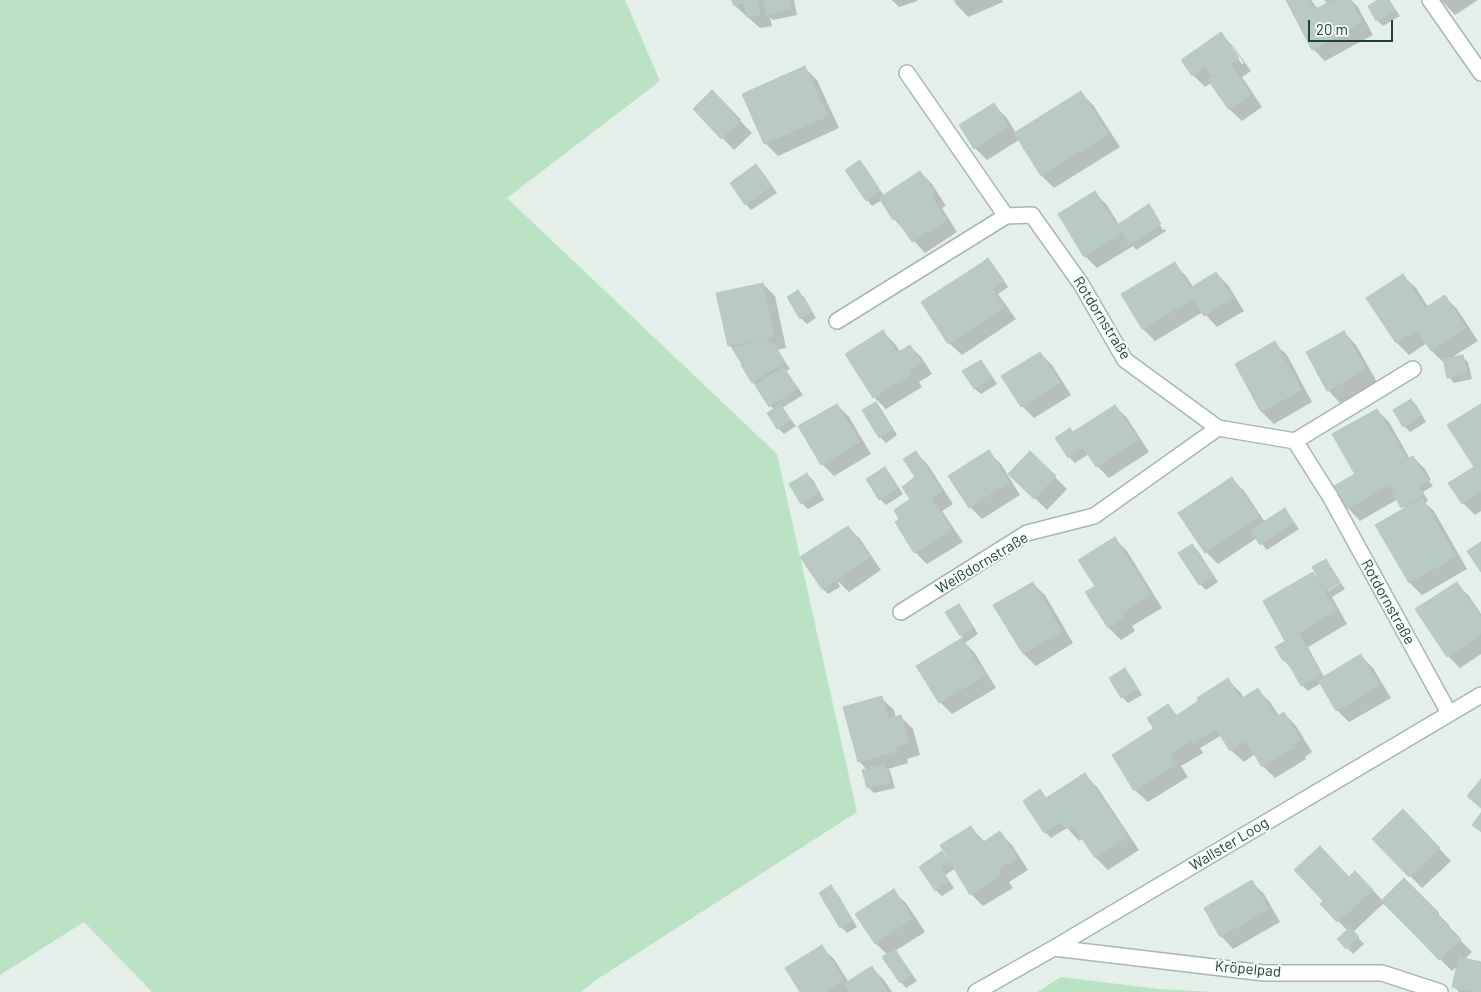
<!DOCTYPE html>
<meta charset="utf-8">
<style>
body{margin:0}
#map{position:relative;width:1481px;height:992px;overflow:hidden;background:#e4efe9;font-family:Barlow,sans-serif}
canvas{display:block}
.scale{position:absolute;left:1308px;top:20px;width:85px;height:22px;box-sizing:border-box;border:2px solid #214337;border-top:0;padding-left:6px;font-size:15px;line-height:18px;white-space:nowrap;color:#214337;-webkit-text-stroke:4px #f5fbf8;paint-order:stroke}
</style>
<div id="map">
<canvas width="1481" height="992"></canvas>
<div class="scale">20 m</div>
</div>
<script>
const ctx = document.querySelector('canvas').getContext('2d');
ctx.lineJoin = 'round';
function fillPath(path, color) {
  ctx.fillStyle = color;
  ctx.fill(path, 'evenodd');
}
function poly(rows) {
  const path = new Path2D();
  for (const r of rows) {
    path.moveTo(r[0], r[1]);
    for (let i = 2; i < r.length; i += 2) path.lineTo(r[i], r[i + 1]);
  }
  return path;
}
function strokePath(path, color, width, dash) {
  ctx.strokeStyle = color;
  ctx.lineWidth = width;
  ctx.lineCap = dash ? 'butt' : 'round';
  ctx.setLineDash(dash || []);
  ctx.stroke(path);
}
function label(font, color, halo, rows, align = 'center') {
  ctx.font = font + ' Barlow,sans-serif';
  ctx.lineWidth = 4;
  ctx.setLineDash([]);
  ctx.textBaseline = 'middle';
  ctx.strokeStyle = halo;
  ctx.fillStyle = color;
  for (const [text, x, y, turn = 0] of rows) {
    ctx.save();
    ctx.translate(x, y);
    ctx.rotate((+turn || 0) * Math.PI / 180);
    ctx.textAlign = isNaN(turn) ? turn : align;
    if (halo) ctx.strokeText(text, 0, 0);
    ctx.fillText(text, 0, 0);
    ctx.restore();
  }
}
fillPath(poly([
 [0,0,625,0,660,81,507,198,777,454,857,812,596,980,581,992,152,992,84,922,0,975],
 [1061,977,1159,989,1214,992,1037,992]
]), '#bbe2c3');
fillPath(poly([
 [733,0,794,0,797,15,773,20,770,17,772,26,760,28,734,5],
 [892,0,917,0,917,1,899,7],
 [954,0,1002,0,1003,2,968,17,956,4],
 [1288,0,1311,0,1318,9,1328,4,1324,0,1351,0,1358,7,1373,35,1325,61,1313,49],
 [1381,0,1389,0,1400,16,1383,26,1377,20],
 [1441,0,1478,0,1455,15],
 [1221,34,1233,46,1251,71,1242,77,1262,107,1242,121,1229,109,1211,83,1205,87,1193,75],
 [1229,46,1232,46,1244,63,1242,64],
 [805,68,817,80,839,128,778,156,766,144,744,95],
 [712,92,752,133,734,150,694,109],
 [1081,93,1093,105,1120,147,1054,188,1042,176,1019,140,987,160,975,148,994,105,1006,117,1016,133],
 [860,162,866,168,884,196,920,172,932,184,946,206,942,208,957,232,925,253,894,219,882,200,872,206,867,200],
 [756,166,762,172,777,193,751,210,746,204],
 [1095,193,1107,205,1119,225,1149,206,1154,211,1151,211,1163,230,1165,229,1166,231,1136,250,1133,246,1097,268,1085,256],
 [988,260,994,266,1008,287,998,294,1016,319,962,355,949,343,923,303],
 [1174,264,1186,276,1193,287,1216,273,1228,285,1244,311,1217,327,1203,312,1155,341,1143,329,1123,295],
 [1403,276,1416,288,1428,307,1445,297,1457,309,1478,341,1449,359,1462,357,1468,362,1472,379,1454,383,1449,377,1444,363,1432,351,1427,343,1409,355,1397,343],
 [763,284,775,296,786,348,777,350,790,369,786,371,803,395,782,408,796,426,784,434,778,428,774,410,753,382,735,351,729,345],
 [798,292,804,297,816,318,807,324,801,318,789,297],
 [883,332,895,344,900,352,910,346,922,358,932,374,919,382,922,387,886,409,874,397],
 [1344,332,1356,345,1377,382,1340,403,1328,390,1307,353],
 [1274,343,1287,355,1312,402,1274,424,1262,412,1237,365],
 [1040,353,1052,365,1071,395,1034,418,1022,406],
 [980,361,986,367,997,384,981,394,975,389,964,371],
 [1411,400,1417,406,1426,422,1410,432,1404,426],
 [875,404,881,409,897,435,886,443,880,437],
 [837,405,849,417,871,454,834,476,822,464],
 [1481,405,1481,511,1475,515,1463,503,1476,467],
 [1115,406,1127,418,1149,452,1109,478,1097,466,1089,454,1075,463,1069,457,1057,438,1073,433],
 [1377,410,1389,422,1410,459,1413,457,1425,469,1431,480,1429,481,1433,486,1423,492,1428,501,1425,503,1434,511,1467,569,1422,595,1410,583,1405,509,1398,499,1360,521,1348,508],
 [915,452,928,465,953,504,942,511,963,542,927,564,915,552,901,519,895,511,912,500,917,478],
 [988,452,1001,464,1020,495,982,519,970,507],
 [885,469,890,474,903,494,886,505,880,499],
 [1010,474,1055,477,1067,489,1047,510],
 [807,475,813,480,824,500,808,509,802,503,791,484],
 [1232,479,1244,491,1265,522,1284,510,1290,516,1299,529,1267,550,1257,538,1218,564,1206,552],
 [848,527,860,539,881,570,849,592,839,582,838,582,840,587,828,594,823,589],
 [1115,539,1127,551,1162,608,1132,626,1135,631,1121,640,1109,628,1087,592,1096,586],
 [1192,545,1198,551,1218,582,1206,590,1200,584],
 [1326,561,1331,567,1340,581,1327,589,1329,591,1341,583,1345,589,1332,597,1347,624,1308,647,1324,677,1361,656,1373,668,1391,698,1349,722,1337,710,1321,683,1308,691,1302,685,1291,665,1289,666,1284,660,1287,641,1286,640,1313,574,1320,579],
 [1032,583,1045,595,1073,643,1036,666,1024,654],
 [1456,583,1469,596,1481,614,1481,654,1460,668,1448,656],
 [959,605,964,611,978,634,965,643,974,652,996,688,952,714,940,702,918,666,963,638,947,613],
 [1124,670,1130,675,1142,695,1128,703,1122,697],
 [1228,680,1240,692,1244,698,1258,690,1270,702,1279,716,1284,713,1296,726,1312,752,1305,757,1306,759,1275,778,1263,766,1255,754,1244,762,1231,750,1222,735,1200,748,1203,753,1181,766,1188,777,1148,802,1135,790,1156,728,1167,705,1178,716,1198,703,1202,707],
 [881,698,894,710,896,718,900,716,913,729,920,755,907,759,908,763,888,769,890,771,895,788,874,793,868,787,867,770,859,761],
 [1085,775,1097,787,1139,850,1108,870,1096,858,1083,838,1079,841,1067,828,1051,838,1045,832,1024,801,1040,791,1047,799],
 [1403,811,1451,861,1422,888,1374,839],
 [971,828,985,842,1000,833,1012,845,1028,870,1009,882,1013,888,983,906,971,894,956,868,945,875,954,888,942,896,936,890,920,867,942,853,949,860],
 [1296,870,1350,878,1368,885,1383,901,1404,880,1450,926,1448,928,1472,952,1465,959,1481,963,1481,992,1459,992,1454,986,1459,965,1452,971,1384,903,1353,932,1364,944,1353,954,1339,939,1348,931,1322,904,1325,901],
 [1252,882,1264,894,1280,922,1233,949,1221,936,1205,909],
 [831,887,837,893,857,927,847,933,841,927],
 [893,891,906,903,925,932,895,951,900,957,917,981,906,988,901,982,888,955,876,944,857,914],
 [821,947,834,959,849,983,872,968,884,980,892,992,801,992]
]), '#0003');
const building = poly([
 [732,0,758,0,760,14,747,17,744,3,733,5,732,0],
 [763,0,790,0,792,9,766,15,763,0],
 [1286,0,1308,0,1314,10,1333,0,1350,0,1362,22,1312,50,1286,0],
 [1378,0,1389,0,1395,10,1376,21,1368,6,1378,0],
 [1221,32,1239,58,1213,77,1205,66,1192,76,1181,60,1221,32],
 [1231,64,1251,94,1229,110,1208,80,1231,64],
 [805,66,828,116,764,144,742,94,805,66],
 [712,90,741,120,721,139,693,109,712,90],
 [1081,91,1108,134,1041,176,1014,133,1081,91],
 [994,103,1009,127,974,149,959,125,994,103],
 [860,160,880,191,866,201,845,170,860,160],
 [756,164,772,186,745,205,730,183,756,164],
 [920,171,935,193,931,196,946,220,912,242,896,218,893,220,879,198,920,171],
 [1095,191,1121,234,1084,257,1058,214,1095,191],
 [1149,204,1161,224,1129,245,1117,225,1149,204],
 [988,258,1004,281,992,288,977,266,988,258],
 [1175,262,1190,288,1216,272,1233,298,1204,316,1193,299,1142,329,1121,294,1175,262],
 [977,266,1004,307,948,344,921,302,977,266],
 [1403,274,1425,308,1445,295,1466,328,1431,351,1417,330,1396,343,1366,298,1403,274],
 [763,283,774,336,728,346,716,293,763,283],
 [798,290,812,312,800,319,787,297,798,290],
 [883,330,897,353,910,345,921,362,908,370,911,374,873,398,845,354,883,330],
 [1344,331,1366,369,1327,391,1306,352,1344,331],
 [767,339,772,346,742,364,732,348,767,339],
 [1275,341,1301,390,1261,412,1235,364,1275,341],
 [774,344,785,362,752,383,741,365,774,344],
 [1040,352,1060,382,1021,407,1001,376,1040,352],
 [1463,355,1467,373,1447,378,1443,359,1463,355],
 [981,360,992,378,974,389,962,371,981,360],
 [783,367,798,388,769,407,755,385,783,367],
 [1411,399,1421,415,1403,427,1393,410,1411,399],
 [876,402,893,429,879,438,862,410,876,402],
 [780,404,791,420,777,429,767,413,780,404],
 [837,404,860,442,821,465,798,426,837,404],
 [1481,404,1481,491,1462,504,1448,483,1474,467,1447,425,1481,404],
 [1115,405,1138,439,1096,467,1073,432,1115,405],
 [1377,409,1407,459,1361,485,1332,434,1377,409],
 [1070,428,1083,448,1068,458,1055,438,1070,428],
 [989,450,1009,482,969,508,948,476,989,450],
 [916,451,942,491,899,519,894,510,910,499,902,487,915,477,903,459,916,451],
 [1030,451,1056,476,1034,499,1008,474,1030,451],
 [1413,456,1420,468,1347,509,1334,486,1355,474,1361,485,1413,456],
 [885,467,898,488,879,500,866,479,885,467],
 [1420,468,1428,480,1418,486,1423,495,1401,508,1389,485,1420,468],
 [807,473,819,493,801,504,789,484,807,473],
 [1232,477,1259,517,1205,553,1178,513,1232,477],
 [931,498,952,530,914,553,895,522,931,498],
 [1422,498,1456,556,1409,583,1375,525,1422,498],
 [1285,508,1294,523,1260,545,1251,530,1285,508],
 [848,526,870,557,836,580,814,548,848,526],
 [1115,537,1151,595,1121,614,1124,618,1108,628,1085,592,1095,586,1078,560,1115,537],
 [1481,542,1481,572,1467,551,1481,542],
 [1192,544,1213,576,1199,585,1178,553,1192,544],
 [814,548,836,580,822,589,800,557,814,548],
 [1326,559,1340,583,1326,591,1312,567,1326,559],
 [1313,572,1336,611,1285,641,1263,601,1313,572],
 [1033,582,1062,631,1023,654,993,605,1033,582],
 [1457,582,1481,618,1481,634,1447,657,1415,609,1457,582],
 [959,604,973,628,960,636,945,612,959,604],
 [1299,633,1307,648,1283,661,1275,647,1299,633],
 [962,638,985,675,939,703,916,666,962,638],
 [1307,648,1321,674,1301,686,1286,659,1307,648],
 [1361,654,1379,686,1336,711,1318,680,1361,654],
 [1125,668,1137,689,1121,698,1109,678,1125,668],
 [1228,678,1241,699,1258,688,1276,717,1284,712,1301,740,1293,744,1295,747,1262,767,1246,741,1230,751,1197,698,1228,678],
 [882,696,888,719,901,715,909,743,896,747,897,751,858,762,843,707,882,696],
 [1198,701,1216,729,1193,743,1176,716,1198,701],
 [1168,704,1192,740,1170,754,1147,718,1168,704],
 [1154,728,1177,764,1134,791,1112,755,1154,728],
 [885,764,890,782,867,788,862,770,885,764],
 [1085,773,1128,837,1095,858,1073,825,1066,829,1046,798,1085,773],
 [1481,779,1481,808,1467,796,1481,779],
 [1040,789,1061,822,1044,833,1023,801,1040,789],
 [1403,809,1440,848,1409,877,1372,839,1403,809],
 [1481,813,1481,832,1472,825,1481,813],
 [971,826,982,843,1000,831,1017,858,998,870,1001,875,970,895,940,845,971,826],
 [1320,846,1349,877,1323,901,1294,870,1320,846],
 [942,851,949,863,940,868,949,881,935,891,919,867,942,851],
 [1355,871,1373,890,1337,922,1320,904,1355,871],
 [1404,878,1439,913,1416,936,1381,901,1404,878],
 [1252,880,1269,909,1220,937,1204,908,1252,880],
 [831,885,852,920,840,928,819,893,831,885],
 [894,889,913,919,875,944,855,914,894,889],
 [1437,915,1461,939,1439,960,1416,936,1437,915],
 [1350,927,1359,937,1346,949,1337,939,1350,927],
 [822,945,844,980,826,990,827,992,800,992,785,968,822,945],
 [895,949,912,975,900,983,882,957,895,949],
 [1459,957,1481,962,1481,992,1474,992,1452,987,1459,957],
 [872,966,888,992,849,992,844,984,872,966]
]);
fillPath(building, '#b9cac2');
strokePath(building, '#b6c9c0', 1);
const minor = poly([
 [1430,0,1481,73],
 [907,73,1006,216,1032,215,1081,284,1125,360,1218,428,1295,441,1331,498,1449,713],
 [837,321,1006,216],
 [1295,441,1413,369],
 [901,612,1027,533,1094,516,1218,428],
 [1054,948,1264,973,1382,973,1440,992],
 [976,992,1054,948,1481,695]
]);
strokePath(minor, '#a6b8b0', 18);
strokePath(minor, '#fff', 15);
label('15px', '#214337', '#f5fbf8', [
 ["Rotdornstraße",1102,318,58],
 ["Weißdornstraße",982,563,-31],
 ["Rotdornstraße",1388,602,61],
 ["Wallster Loog",1229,844,-31],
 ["Kröpelpad",1248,969,5]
]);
</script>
